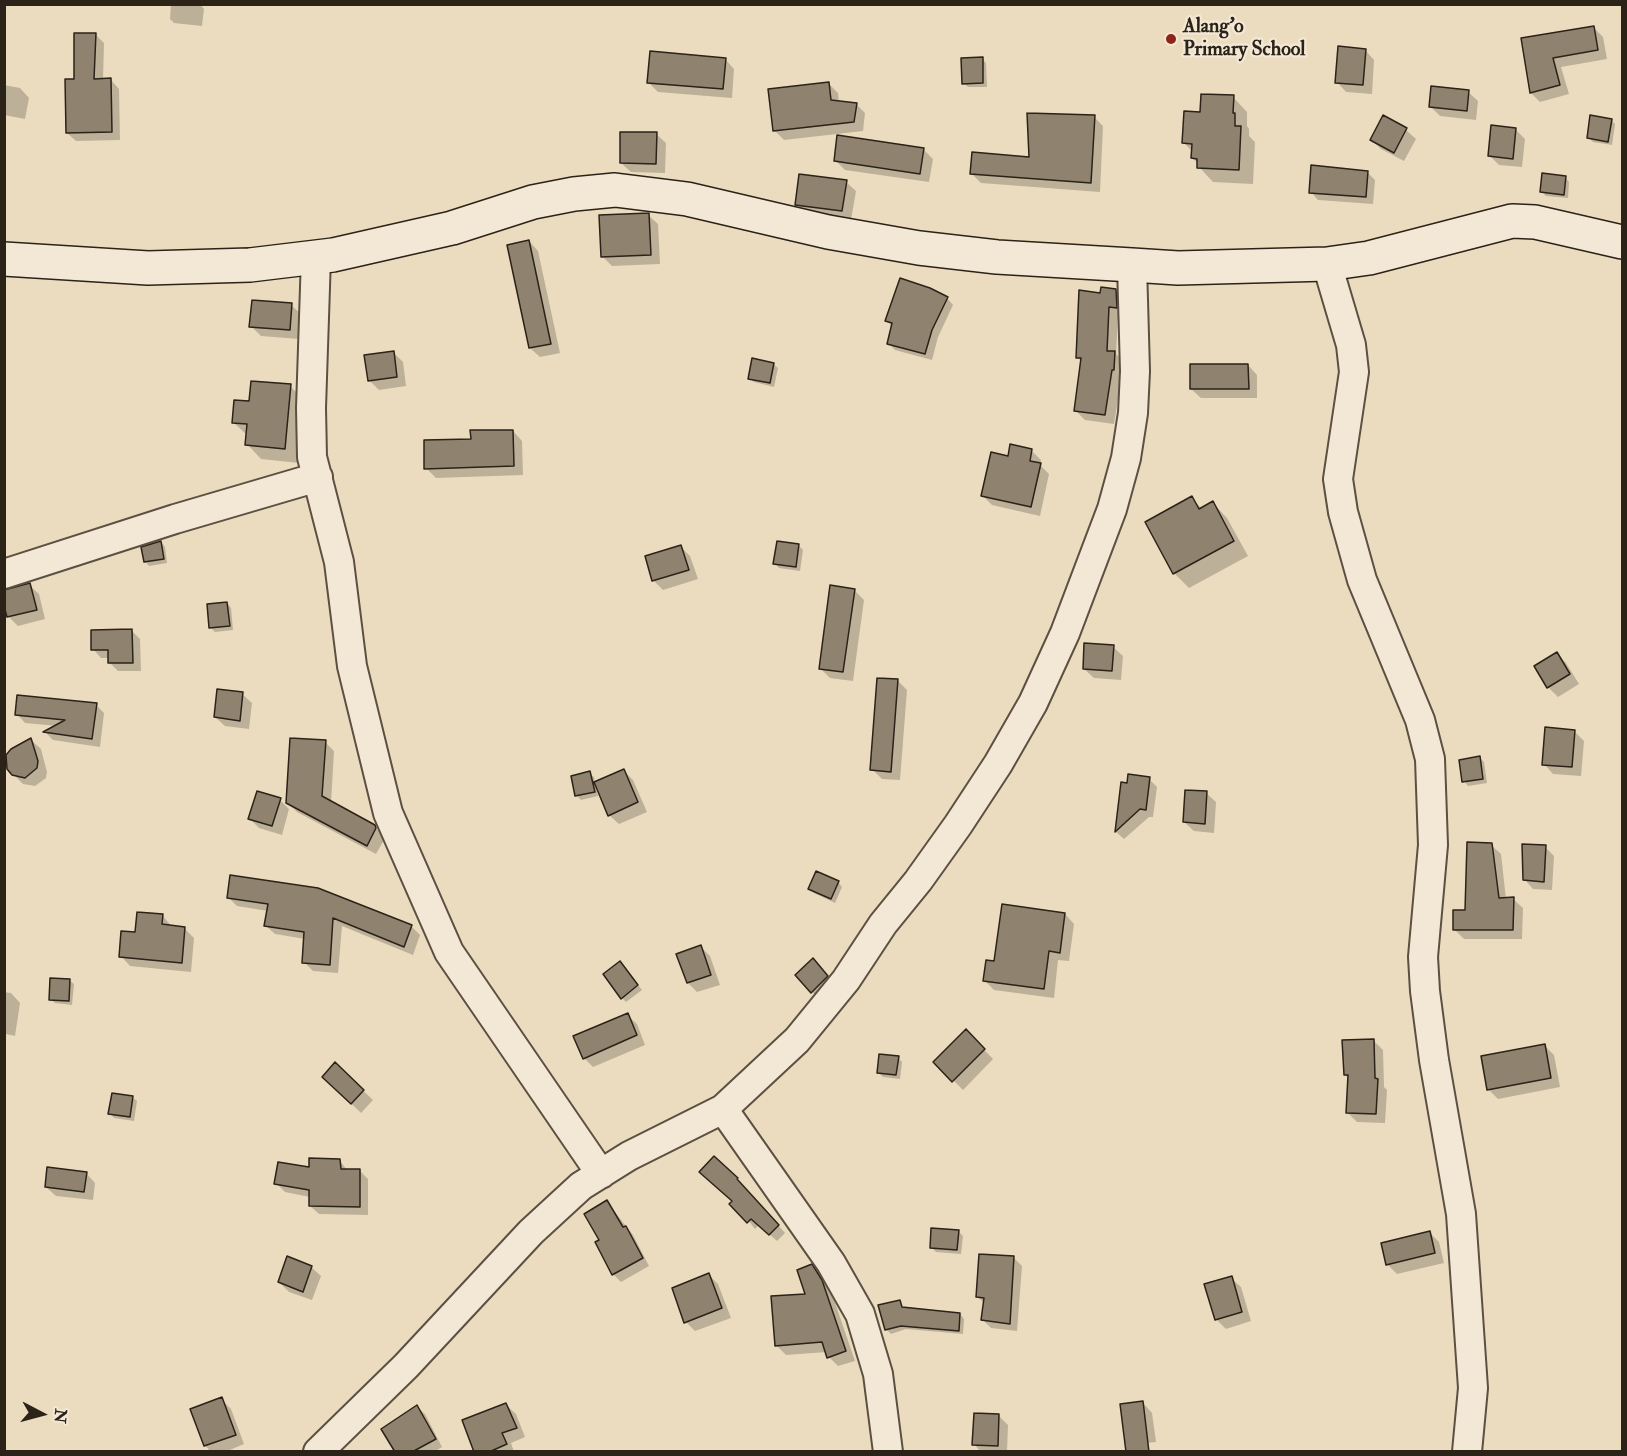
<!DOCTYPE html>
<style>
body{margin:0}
#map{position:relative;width:1627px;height:1456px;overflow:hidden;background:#ecdcbf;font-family:"IM FELL Double Pica",serif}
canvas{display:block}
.frame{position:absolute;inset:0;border:6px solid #2b2218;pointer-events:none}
.north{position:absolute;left:12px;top:1384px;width:60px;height:60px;-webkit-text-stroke:4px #f3e8d5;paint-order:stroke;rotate:96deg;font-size:16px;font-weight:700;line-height:24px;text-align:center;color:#2b2218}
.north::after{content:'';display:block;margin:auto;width:21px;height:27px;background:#2b2218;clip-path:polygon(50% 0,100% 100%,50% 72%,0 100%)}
</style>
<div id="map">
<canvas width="1627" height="1456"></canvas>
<div class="frame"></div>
<div class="north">N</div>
</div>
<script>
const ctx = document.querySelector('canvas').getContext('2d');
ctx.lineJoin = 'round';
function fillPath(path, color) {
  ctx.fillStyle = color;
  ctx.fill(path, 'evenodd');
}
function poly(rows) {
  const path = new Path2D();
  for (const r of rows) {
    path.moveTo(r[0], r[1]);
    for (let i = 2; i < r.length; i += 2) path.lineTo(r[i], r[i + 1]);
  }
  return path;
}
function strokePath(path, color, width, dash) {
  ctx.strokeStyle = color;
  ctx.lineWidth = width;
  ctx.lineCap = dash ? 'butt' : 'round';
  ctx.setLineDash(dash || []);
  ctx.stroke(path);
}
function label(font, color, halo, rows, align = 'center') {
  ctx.font = font + ' "IM FELL Double Pica",serif';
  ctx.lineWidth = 4.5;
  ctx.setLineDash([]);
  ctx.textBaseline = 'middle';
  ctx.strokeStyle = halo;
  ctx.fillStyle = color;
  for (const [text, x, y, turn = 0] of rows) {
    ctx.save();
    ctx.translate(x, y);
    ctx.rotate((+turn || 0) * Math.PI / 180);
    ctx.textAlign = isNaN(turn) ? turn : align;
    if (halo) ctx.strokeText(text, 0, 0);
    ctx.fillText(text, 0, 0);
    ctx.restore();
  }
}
fillPath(poly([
 [171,4,200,4,204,9,202,26,174,23,170,19],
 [1593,27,1603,37,1607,59,1561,67,1569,94,1540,102,1531,93,1522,39],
 [95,34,104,43,103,80,111,80,119,89,120,140,76,141,67,133,75,81],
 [1365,50,1374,60,1372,94,1346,92,1337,82],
 [725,59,734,69,732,98,658,92,648,82],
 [982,59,986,63,987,87,968,87,964,83],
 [828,83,838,93,839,102,856,104,865,113,863,131,784,140,775,131],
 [4,85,20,88,29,98,25,119,4,115],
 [1468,92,1478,101,1476,120,1440,116,1430,106],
 [1233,97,1247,112,1247,126,1249,129,1249,136,1255,142,1253,184,1213,182,1199,167,1199,164,1192,158,1193,152,1184,143,1201,114],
 [1094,117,1103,126,1100,192,981,183,971,173,1030,158],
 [1384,117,1406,130,1416,139,1404,161,1381,149,1372,140],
 [1611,120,1615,124,1612,145,1593,142,1589,138],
 [1515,129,1525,139,1522,167,1499,165,1490,156],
 [656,134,666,143,665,173,631,172,621,163],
 [923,149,933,159,929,182,845,170,836,161],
 [1367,172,1375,180,1373,204,1318,200,1311,192],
 [1565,177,1569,182,1568,198,1546,196,1542,192],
 [846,182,856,191,851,220,806,214,796,204],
 [648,215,658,224,660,264,612,266,603,257],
 [529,241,538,251,560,353,540,357,530,348],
 [1115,290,1125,300,1126,317,1118,316,1116,354,1124,362,1114,424,1085,420,1075,410,1082,362,1077,357,1101,294],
 [947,298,953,305,938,337,932,360,895,350,888,343,893,327,887,321],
 [291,305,301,314,299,339,261,336,251,326],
 [394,353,403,362,406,386,379,390,369,380],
 [773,364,778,368,774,387,754,382,749,378],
 [1248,365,1257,375,1257,398,1201,398,1191,389],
 [290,386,304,400,299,463,261,459,247,444,248,436,234,423,250,402],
 [513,431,522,441,523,475,436,478,426,468,472,441],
 [1031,450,1041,460,1040,465,1049,474,1040,516,992,505,983,496,1009,458],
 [1192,498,1202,509,1213,503,1227,518,1248,556,1189,588,1174,573,1147,522],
 [161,542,165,547,167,563,149,566,145,561],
 [799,546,803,550,800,571,779,568,775,563],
 [681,547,690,556,698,579,663,590,654,581,646,557],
 [29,585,39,594,45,619,18,626,9,617,4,600],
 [854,590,864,600,853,681,830,678,820,668],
 [227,603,231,608,233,630,215,632,211,628],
 [131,630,140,639,141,671,118,671,109,662,109,658,101,658,93,649],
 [1113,647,1123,656,1121,680,1094,678,1084,669],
 [1557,654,1566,663,1579,684,1558,697,1549,688,1536,667],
 [897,680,907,690,900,780,882,779,872,769],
 [242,694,252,703,249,729,225,726,215,717],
 [96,705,104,713,100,747,53,740,45,732,57,726,25,723,17,714],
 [1574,731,1584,741,1581,776,1553,774,1544,764],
 [31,740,41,749,47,772,46,778,35,786,23,784,13,774],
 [325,742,334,751,331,803,374,826,384,836,385,838,376,854,297,812,287,802],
 [1480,758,1484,762,1487,783,1468,786,1464,781],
 [624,771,633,780,647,812,619,824,609,815,598,787,596,788,598,796,581,800,577,796,589,773,594,777,595,783],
 [1149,779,1157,787,1153,817,1149,817,1124,839,1116,832,1122,784,1128,785],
 [1206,793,1216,802,1214,833,1194,831,1184,822],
 [280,800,289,809,282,835,259,828,250,819],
 [1491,845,1501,854,1506,899,1513,899,1523,908,1522,939,1464,939,1454,929,1466,911],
 [1545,847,1554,856,1552,890,1533,889,1525,880],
 [838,882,842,887,835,903,814,893,810,889],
 [318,889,412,927,420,935,413,955,342,926,338,973,313,971,304,962,305,939,275,934,266,926,268,911,237,906,228,897],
 [1065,914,1074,924,1069,961,1058,960,1054,998,994,990,985,981,996,963],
 [163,916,172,927,184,928,194,938,191,972,130,966,121,956,136,934],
 [701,947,710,956,720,985,697,992,688,983],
 [818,964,832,981,816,996,812,992],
 [624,968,642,990,626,1002,622,998],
 [69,980,74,984,72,1005,55,1003,50,999],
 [4,992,11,993,20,1003,15,1036,6,1034,4,1046],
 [627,1015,637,1024,645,1045,593,1067,584,1058],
 [966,1031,993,1059,963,1090,935,1062],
 [1373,1040,1383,1050,1384,1087,1387,1090,1385,1123,1357,1122,1347,1112,1349,1079,1345,1075],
 [1544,1045,1554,1055,1560,1087,1498,1099,1488,1089],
 [898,1058,902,1062,900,1079,883,1077,878,1072],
 [335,1064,373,1100,361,1113,324,1077],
 [132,1097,137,1101,134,1121,114,1118,110,1113],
 [339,1160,348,1171,360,1171,368,1179,368,1215,319,1214,310,1206,310,1197,285,1192,276,1183,310,1168],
 [86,1173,95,1183,93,1200,56,1196,46,1187],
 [709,1179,737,1179,785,1233,777,1241,759,1225,755,1229,734,1202],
 [607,1202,633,1235,649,1266,621,1282,613,1274,601,1241],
 [958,1231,963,1236,961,1254,936,1252,931,1247],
 [1430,1233,1439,1242,1444,1263,1397,1274,1387,1264],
 [1014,1258,1022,1266,1017,1331,991,1328,983,1320,985,1304,978,1297],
 [811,1266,821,1276,831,1291,855,1361,838,1366,829,1357,827,1352,786,1355,777,1346,807,1295],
 [311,1267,321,1276,312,1300,289,1292,279,1282],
 [709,1275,718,1284,731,1318,695,1331,686,1322],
 [1231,1278,1241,1287,1251,1321,1226,1329,1216,1319],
 [899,1301,904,1309,960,1314,964,1319,963,1334,906,1329,891,1334,886,1329],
 [221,1399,231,1409,244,1444,225,1452,203,1452,209,1449,205,1446,192,1410],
 [1143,1403,1152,1413,1156,1442,1135,1444],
 [506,1405,516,1414,525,1437,511,1443,514,1452,476,1452],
 [417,1407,425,1414,442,1447,434,1452,397,1452],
 [999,1416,1008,1425,1007,1452,981,1452,974,1444]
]), '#0003');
const building = poly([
 [1594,26,1598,50,1553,58,1560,85,1530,93,1521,38,1594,26],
 [74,33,96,33,94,79,111,78,112,132,66,133,65,79,74,79,74,33],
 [1338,46,1366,49,1363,85,1335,83,1338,46],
 [650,51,726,58,723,89,647,83,650,51],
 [983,57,983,83,962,84,961,58,983,57],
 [829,82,831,100,857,103,854,122,773,131,768,89,829,82],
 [1431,86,1469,90,1467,111,1429,107,1431,86],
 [1201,94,1234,95,1233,113,1235,113,1235,126,1241,126,1239,170,1197,168,1197,159,1191,158,1192,144,1182,143,1184,111,1200,112,1201,94],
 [1027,113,1095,115,1091,183,970,174,972,152,1029,157,1027,113],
 [1383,115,1407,128,1394,153,1370,140,1383,115],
 [1590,115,1612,119,1608,142,1587,138,1590,115],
 [1491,125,1516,128,1513,159,1488,156,1491,125],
 [620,132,657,132,656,164,620,163,620,132],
 [837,135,924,148,920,174,834,161,837,135],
 [1311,165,1368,171,1366,197,1309,193,1311,165],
 [1542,173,1566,176,1564,195,1540,192,1542,173],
 [799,174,847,180,842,211,795,205,799,174],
 [649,213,651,255,601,257,599,215,649,213],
 [529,240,551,344,529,348,507,245,529,240],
 [900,278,930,288,948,297,932,330,925,354,887,344,892,323,885,321,900,278],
 [1101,287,1116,289,1117,308,1109,307,1107,351,1115,351,1114,370,1112,370,1105,415,1074,411,1081,358,1076,358,1079,290,1100,293,1101,287],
 [252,300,292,303,290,330,249,327,252,300],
 [394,351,397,377,368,381,364,355,394,351],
 [752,358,774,363,770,383,748,379,752,358],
 [1190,364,1248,364,1249,389,1190,389,1190,364],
 [251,381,291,384,285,449,245,445,247,424,232,423,234,400,249,401,251,381],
 [470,430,513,430,514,466,424,469,424,440,471,439,470,430],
 [1010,444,1032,449,1030,461,1041,463,1031,507,981,496,991,452,1008,456,1010,444],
 [1192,496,1199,509,1213,501,1234,541,1173,574,1145,522,1192,496],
 [161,541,164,559,144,562,141,547,161,541],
 [777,541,799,544,796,567,773,564,777,541],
 [681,545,689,570,652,581,645,556,681,545],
 [30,583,37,610,7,617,4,606,4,590,30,583],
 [830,585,855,589,843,672,819,669,830,585],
 [227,602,230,626,209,628,207,604,227,602],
 [132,629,133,663,108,663,108,650,91,650,91,630,132,629],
 [1084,643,1114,645,1112,671,1083,669,1084,643],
 [1557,652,1570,674,1547,688,1534,666,1557,652],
 [877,678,898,679,891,772,870,770,877,678],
 [217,689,243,692,240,721,214,717,217,689],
 [17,695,97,703,92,739,43,732,65,720,15,715,17,695],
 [1545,727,1575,730,1572,767,1542,765,1545,727],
 [31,738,38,761,37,768,25,778,12,775,7,769,6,755,11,749,31,738],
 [290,738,326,740,322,796,375,825,376,828,367,846,286,803,290,738],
 [1480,756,1483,779,1462,782,1459,760,1480,756],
 [624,769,638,802,608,816,594,782,624,769],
 [590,771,595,792,575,796,571,776,590,771],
 [1128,774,1150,777,1146,810,1140,809,1115,832,1121,782,1127,783,1128,774],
 [1185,790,1207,791,1205,824,1183,822,1185,790],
 [257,791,281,798,272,826,248,819,257,791],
 [1467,842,1492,843,1499,898,1514,897,1513,930,1453,930,1453,910,1465,910,1467,842],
 [1522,844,1546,845,1544,882,1523,880,1522,844],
 [816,871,839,881,831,899,808,889,816,871],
 [230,875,318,888,412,925,404,947,333,918,330,965,302,963,304,932,264,926,268,904,227,898,230,875],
 [1002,904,1065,913,1060,953,1049,951,1044,989,983,981,986,960,994,961,1002,904],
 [137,912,163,914,162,924,185,927,182,963,119,957,121,931,135,932,137,912],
 [701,945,711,975,687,983,676,954,701,945],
 [813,958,828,976,811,993,795,975,813,958],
 [620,961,638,985,621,999,603,974,620,961],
 [50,978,70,979,69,1001,49,1000,50,978],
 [628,1013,637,1035,583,1059,573,1036,628,1013],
 [966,1029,985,1049,952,1082,933,1062,966,1029],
 [1374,1039,1375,1078,1378,1079,1376,1114,1346,1113,1348,1075,1344,1075,1342,1040,1374,1039],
 [1545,1044,1551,1078,1487,1090,1481,1056,1545,1044],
 [879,1054,899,1056,896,1075,877,1073,879,1054],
 [335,1062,364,1090,351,1104,322,1077,335,1062],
 [112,1093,133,1096,130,1117,108,1114,112,1093],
 [714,1156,738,1178,737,1179,779,1225,769,1235,751,1219,747,1223,729,1204,732,1201,699,1172,714,1156],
 [309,1158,340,1159,341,1169,360,1169,360,1207,309,1206,309,1190,274,1184,278,1162,309,1167,309,1158],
 [47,1167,87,1172,84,1192,45,1187,47,1167],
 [607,1200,623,1227,626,1226,643,1258,612,1275,595,1242,599,1240,584,1214,607,1200],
 [931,1228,959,1230,957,1250,930,1248,931,1228],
 [1430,1231,1435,1253,1386,1265,1381,1243,1430,1231],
 [979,1254,1014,1256,1010,1324,981,1320,984,1298,976,1297,979,1254],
 [287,1256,312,1266,303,1292,278,1282,287,1256],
 [812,1264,822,1280,846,1351,827,1358,822,1342,775,1346,771,1296,805,1294,797,1270,812,1264],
 [709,1273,722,1308,684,1323,672,1288,709,1273],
 [1232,1276,1242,1312,1215,1320,1204,1284,1232,1276],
 [900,1300,902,1307,960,1313,959,1331,901,1326,885,1330,878,1305,900,1300],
 [222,1397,236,1435,204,1446,190,1409,222,1397],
 [1143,1401,1149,1452,1126,1452,1120,1404,1143,1401],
 [506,1403,517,1428,502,1433,507,1444,489,1452,474,1452,462,1420,506,1403],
 [417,1405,436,1439,412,1452,395,1452,381,1429,417,1405],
 [974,1413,999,1414,998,1446,972,1445,974,1413]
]);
fillPath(building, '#8f836f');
strokePath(building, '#2b2218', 1.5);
const street = poly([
 [316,257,311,408,312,457,339,562,352,666,388,813,449,952,601,1174],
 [1327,264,1351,345,1354,372,1338,479,1343,512,1362,580,1420,720,1430,759,1433,845,1423,957,1425,991,1434,1060,1461,1214,1473,1388,1467,1452],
 [4,574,175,519,318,477],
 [723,1109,831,1263,860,1314,878,1374,888,1452],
 [318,1452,406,1366,531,1232,581,1186,629,1156,723,1109,797,1040,846,980,883,924,918,881,958,825,998,764,1033,703,1065,633,1112,509,1126,458,1133,413,1135,371,1132,265]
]);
const secondary = poly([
 [4,259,148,268,250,265,333,255,452,228,533,202,574,194,615,190,687,199,828,232,919,248,997,257,1132,265,1178,268,1327,264,1369,258,1512,221,1535,222,1622,242]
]);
strokePath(street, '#5b5042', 32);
strokePath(secondary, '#2b2218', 36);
strokePath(street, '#f3e8d5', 28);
strokePath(secondary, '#f3e8d5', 33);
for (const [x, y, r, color] of [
 [1171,39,6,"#8f2418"]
]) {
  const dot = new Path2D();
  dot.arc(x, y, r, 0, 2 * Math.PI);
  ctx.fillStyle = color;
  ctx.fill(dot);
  strokePath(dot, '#f3e8d5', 2);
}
label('bold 20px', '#2b2218', '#f3e8d5', [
 ["Alang'o",1183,28],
 ["Primary School",1183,51]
], 'left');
</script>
